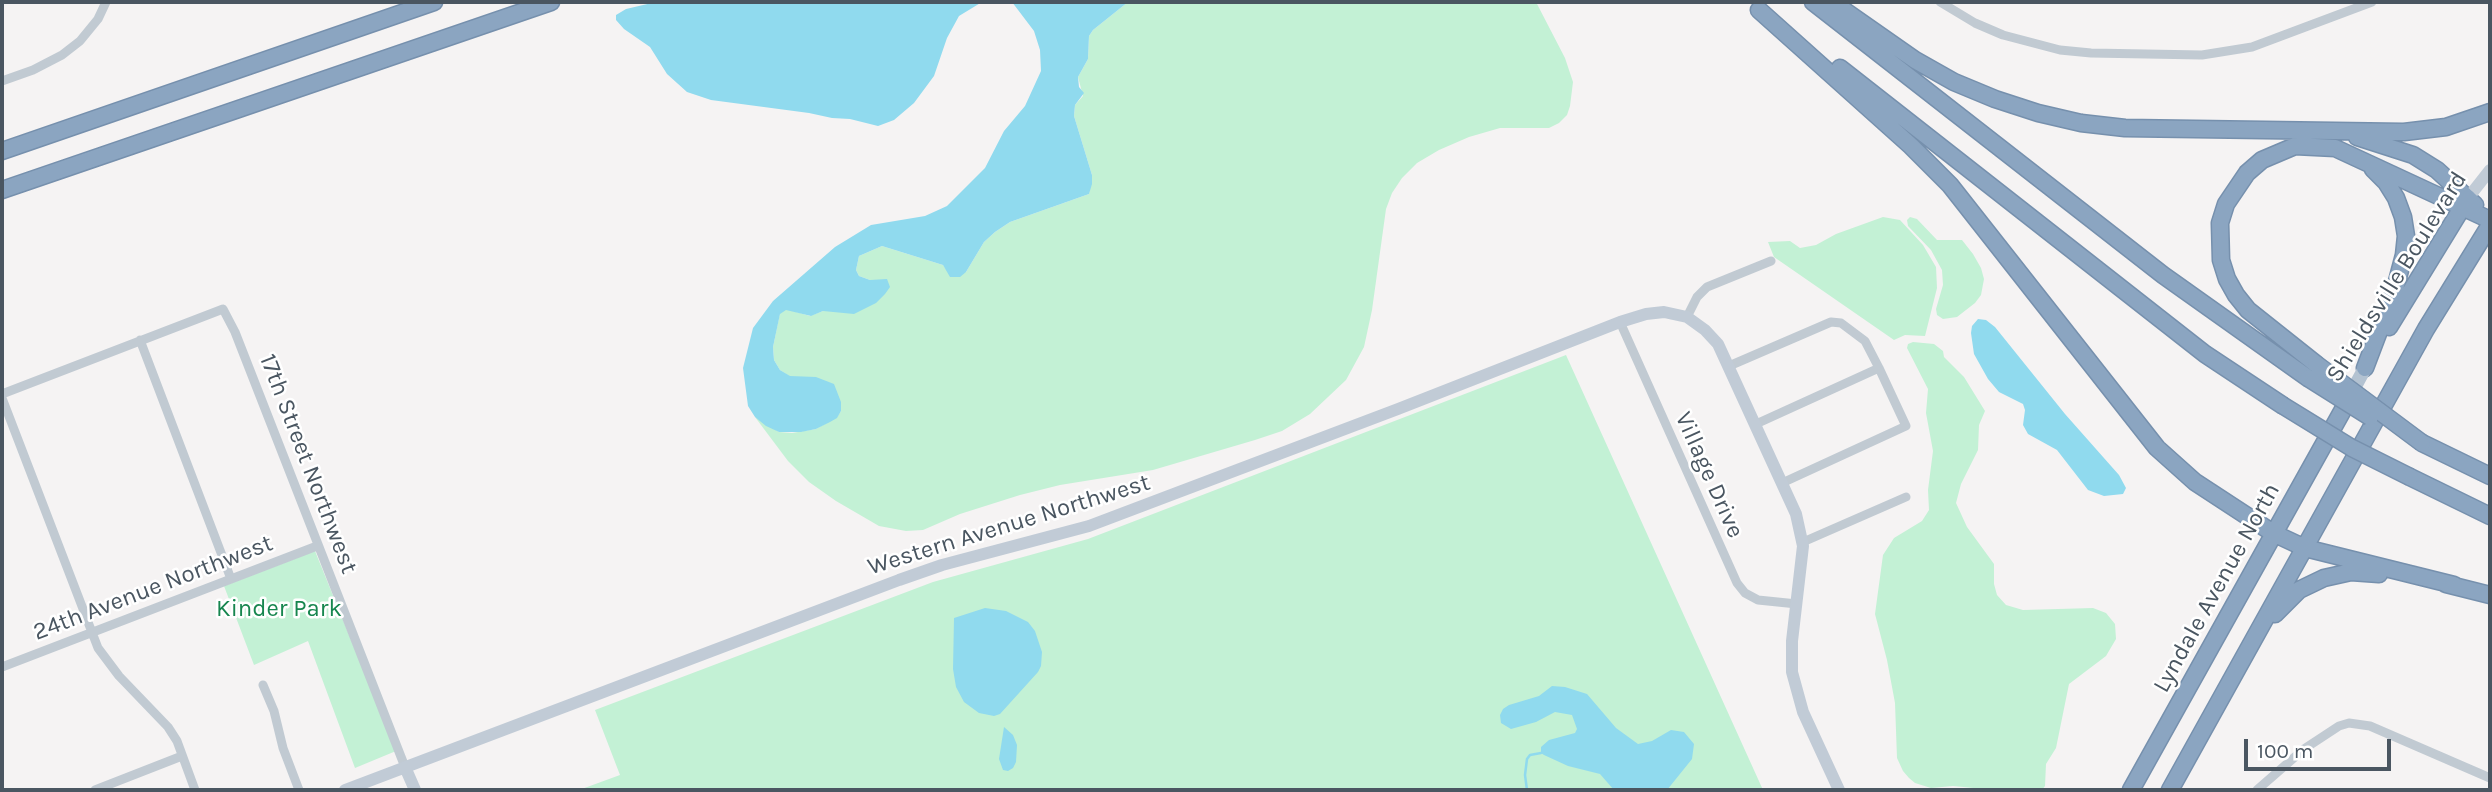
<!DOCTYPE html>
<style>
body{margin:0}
#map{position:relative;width:2492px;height:792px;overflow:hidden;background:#f5f3f3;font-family:Karla,sans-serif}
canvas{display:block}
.frame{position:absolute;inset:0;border:4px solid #4a5661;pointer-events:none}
.scale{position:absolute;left:2244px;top:739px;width:147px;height:32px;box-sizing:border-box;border:4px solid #4a5661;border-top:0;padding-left:9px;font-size:21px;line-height:24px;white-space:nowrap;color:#4a5661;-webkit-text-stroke:5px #fff;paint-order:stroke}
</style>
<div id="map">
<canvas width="2492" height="792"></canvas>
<div class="frame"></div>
<div class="scale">100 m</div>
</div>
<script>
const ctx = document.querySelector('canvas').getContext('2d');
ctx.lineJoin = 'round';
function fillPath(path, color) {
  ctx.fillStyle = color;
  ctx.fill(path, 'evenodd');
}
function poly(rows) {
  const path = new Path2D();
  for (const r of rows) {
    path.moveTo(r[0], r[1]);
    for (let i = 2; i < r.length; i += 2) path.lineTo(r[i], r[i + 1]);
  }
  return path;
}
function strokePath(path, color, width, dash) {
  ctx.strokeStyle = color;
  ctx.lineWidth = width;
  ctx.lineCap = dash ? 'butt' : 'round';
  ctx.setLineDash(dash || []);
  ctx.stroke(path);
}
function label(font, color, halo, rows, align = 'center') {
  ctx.font = font + ' Karla,sans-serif';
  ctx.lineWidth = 5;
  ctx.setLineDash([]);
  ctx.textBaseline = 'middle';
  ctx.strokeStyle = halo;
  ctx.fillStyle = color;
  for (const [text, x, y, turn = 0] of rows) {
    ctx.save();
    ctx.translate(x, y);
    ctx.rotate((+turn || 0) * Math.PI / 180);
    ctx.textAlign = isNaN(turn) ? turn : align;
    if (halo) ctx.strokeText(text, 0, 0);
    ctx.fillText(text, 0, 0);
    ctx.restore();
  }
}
fillPath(poly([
 [1128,2,1536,2,1565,58,1573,82,1570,106,1567,115,1559,123,1549,128,1500,128,1469,137,1439,150,1417,163,1402,178,1392,193,1386,209,1372,310,1364,347,1346,380,1310,414,1282,431,1255,440,1153,470,1060,485,1020,495,960,514,923,530,906,531,879,526,836,501,809,482,788,461,755,417,779,432,792,433,816,429,837,417,841,411,780,370,774,360,773,347,780,313,786,309,810,316,823,311,870,280,859,276,856,270,859,256,882,246,943,265,949,273,966,272,984,242,995,232,1010,222,1089,194,1092,175,1074,116,1075,105,1083,96,1078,77,1088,59,1089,36,1093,30],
 [1883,217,1900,220,1923,245,1936,267,1937,288,1925,336,1905,335,1894,340,1774,257,1768,242,1790,241,1800,248,1816,245,1836,234],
 [1910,217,1917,219,1937,240,1962,240,1973,254,1981,268,1984,279,1981,295,1975,303,1957,317,1943,319,1937,315,1936,309,1943,285,1942,270,1931,250,1908,226,1907,220],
 [1913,342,1934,344,1943,351,1944,357,1964,377,1985,411,1979,425,1978,450,1961,484,1956,503,1967,527,1994,564,1994,584,1997,595,2006,605,2023,610,2093,608,2106,613,2115,624,2116,639,2106,656,2069,684,2056,748,2046,764,2045,786,2042,790,1994,790,1953,786,1931,788,1915,783,1909,778,1903,771,1897,758,1895,703,1887,660,1875,614,1883,555,1894,538,1922,521,1929,510,1928,490,1933,451,1926,413,1928,389,1907,348,1908,344],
 [1566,355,1763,790,579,790,620,775,595,710,933,582,1088,539],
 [315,551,396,751,355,768,308,641,254,665,224,586]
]), '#c3f1d5');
fillPath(poly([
 [656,2,982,2,959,16,947,38,934,76,914,103,894,120,878,126,850,119,832,118,809,113,711,100,687,92,667,74,650,47,624,29,616,20,616,15,626,9],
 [1012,2,1128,2,1093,30,1089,36,1088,59,1078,77,1079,87,1084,93,1075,105,1074,116,1092,175,1092,184,1089,194,1010,222,995,232,984,242,966,272,960,277,950,277,943,265,882,246,859,256,856,270,859,276,870,280,887,279,890,287,885,294,876,303,854,314,823,311,811,316,786,310,780,314,773,347,774,360,780,370,790,376,816,377,834,384,841,402,841,411,837,418,830,422,816,429,801,432,779,432,766,426,755,417,748,406,743,368,753,328,773,301,835,247,871,225,925,216,947,206,985,168,1004,131,1025,106,1041,71,1040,50,1034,31],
 [1978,319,1986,320,1995,327,2065,414,2119,475,2126,488,2123,494,2104,496,2088,490,2057,450,2028,434,2023,425,2025,410,2023,404,1999,392,1988,379,1974,354,1971,333,1972,326],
 [985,608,1006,611,1028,622,1035,631,1042,652,1041,666,1038,672,1000,714,994,716,979,713,964,702,956,687,953,669,954,618],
 [1552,686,1565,687,1587,694,1616,728,1638,744,1652,741,1671,730,1684,732,1694,744,1692,759,1667,790,1614,790,1600,774,1568,766,1544,755,1541,753,1541,747,1549,740,1575,733,1577,729,1572,715,1555,712,1536,722,1511,729,1501,723,1500,715,1503,709,1509,705,1539,696],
 [1004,727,1013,735,1017,745,1016,762,1013,768,1008,771,1003,770,999,759]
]), '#90daee');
strokePath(poly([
 [1527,790,1525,775,1527,759,1530,755,1541,753]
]), '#90daee', 2.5);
const highway = poly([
 [1813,2,2163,275,2308,378],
 [1832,2,1915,60,1954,82,1995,99,2038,113,2081,123,2125,128,2404,132,2446,127,2490,112],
 [1759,10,1911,146,1950,185,2131,415,2157,448,2195,482,2273,533,2305,548,2454,585],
 [1840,68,2205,354,2282,405],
 [2357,137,2413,155,2437,170,2475,205],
 [2,151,434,2],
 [2,190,551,2],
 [2389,327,2468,198],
 [2316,364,2248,310,2236,295,2227,279,2221,260,2220,223,2226,204,2247,173,2262,160,2295,146,2335,148,2490,220],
 [2365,368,2395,289,2404,255,2406,236,2403,217,2396,198,2386,182,2373,169],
 [2422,443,2490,476],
 [2410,477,2490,516],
 [2446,584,2490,595],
 [2275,614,2299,590,2324,578,2351,572,2379,574],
 [2131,790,2344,408],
 [2170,790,2426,329,2490,225]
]);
strokePath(highway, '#7690ad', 19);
strokePath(poly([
 [1940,2,1975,23,2003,35,2060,50,2091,53,2202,55,2252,47,2372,2],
 [2,81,33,70,62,55,80,41,98,19,106,2],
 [1687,317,1697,297,1707,287,1771,261],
 [1620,322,1737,583,1745,593,1758,600,1797,604],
 [140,340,231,579],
 [1729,366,1831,322,1841,323,1865,341,1879,368,1906,426,1782,483],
 [2,394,223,309,235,332,405,767],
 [2,398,98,648,119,676,168,727,177,741,195,790],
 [1756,424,1879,368],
 [1803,542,1906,497],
 [2,667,317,546],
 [263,685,274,711,283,748,299,790],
 [95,790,182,756],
 [2257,790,2304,749,2339,726,2349,723,2370,726,2490,778]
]), '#c1cad2', 9);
strokePath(poly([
 [2468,198,2490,170],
 [405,767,415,790],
 [345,790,899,580,942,565,1089,526,1398,409,1620,322,1646,314,1664,312,1687,317,1705,330,1718,344,1796,514,1803,546,1792,641,1792,672,1803,712,1839,790]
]), '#c1cbd6', 12);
strokePath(poly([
 [2347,401,2365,368]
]), '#b3c2d1', 14);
strokePath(highway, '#8ba5c1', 16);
const highwayBridge = poly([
 [2316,364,2422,443],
 [2308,378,2370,417],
 [2282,405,2352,448,2410,477]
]);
strokePath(highwayBridge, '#7690ad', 19, []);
strokePath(highwayBridge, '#8ba5c1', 16);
label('24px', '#4a5661', '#fff', [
 ["Shieldsville Boulevard",2397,277,-58],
 ["17th Street Northwest",308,464,69],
 ["Village Drive",1709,475,66],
 ["Western Avenue Northwest",1009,525,-17],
 ["24th Avenue Northwest",153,588,-21],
 ["Lyndale Avenue North",2217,588,-61]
]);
label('24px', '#17864f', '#fff', [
 ["Kinder Park",279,609]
]);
</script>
